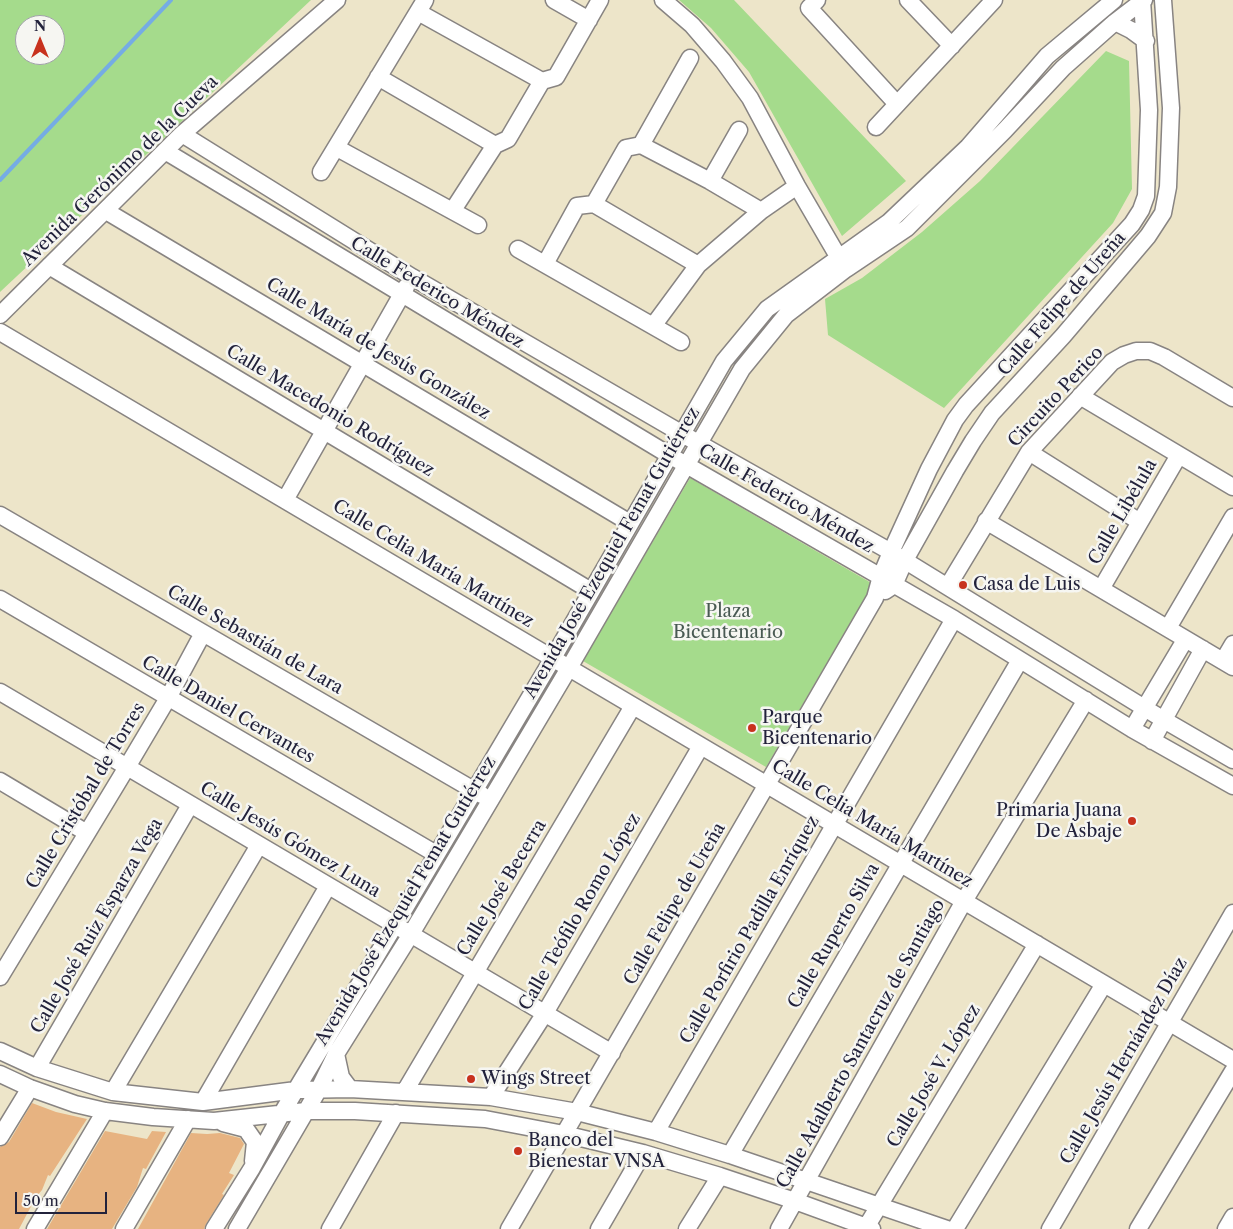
<!DOCTYPE html>
<meta charset="utf-8">
<style>
body{margin:0}
#map{position:relative;width:1233px;height:1229px;overflow:hidden;background:#ede5c9;font-family:"Libre Caslon Text",serif}
canvas{display:block}
.north{position:absolute;left:15px;top:15px;width:50px;height:50px;box-sizing:border-box;background:#f6f6f2;border:1px solid #a1a1a9;border-radius:50%;rotate:0deg;font-size:14px;font-weight:700;line-height:20px;text-align:center;color:#22223b}
.north::after{content:'';display:block;margin:auto;width:18px;height:22px;background:#c8321e;clip-path:polygon(50% 0,100% 100%,50% 72%,0 100%)}
.scale{position:absolute;left:15px;top:1192px;width:92px;height:22px;box-sizing:border-box;border:2px solid #22223b;border-top:0;padding-left:6px;font-size:15px;line-height:18px;white-space:nowrap;color:#22223b;-webkit-text-stroke:4px #f6f6f2;paint-order:stroke}
</style>
<div id="map">
<canvas width="1233" height="1229"></canvas>
<div class="north">N</div>
<div class="scale">50 m</div>
</div>
<script>
const ctx = document.querySelector('canvas').getContext('2d');
ctx.lineJoin = 'round';
function fillPath(path, color) {
  ctx.fillStyle = color;
  ctx.fill(path, 'evenodd');
}
function poly(rows) {
  const path = new Path2D();
  for (const r of rows) {
    path.moveTo(r[0], r[1]);
    for (let i = 2; i < r.length; i += 2) path.lineTo(r[i], r[i + 1]);
  }
  return path;
}
function strokePath(path, color, width, dash) {
  ctx.strokeStyle = color;
  ctx.lineWidth = width;
  ctx.lineCap = dash ? 'butt' : 'round';
  ctx.setLineDash(dash || []);
  ctx.stroke(path);
}
function label(font, color, halo, rows, align = 'center') {
  ctx.font = font + ' "Libre Caslon Text",serif';
  ctx.lineWidth = 5;
  ctx.setLineDash([]);
  ctx.textBaseline = 'middle';
  ctx.strokeStyle = halo;
  ctx.fillStyle = color;
  for (const [text, x, y, turn = 0] of rows) {
    ctx.save();
    ctx.translate(x, y);
    ctx.rotate((+turn || 0) * Math.PI / 180);
    ctx.textAlign = isNaN(turn) ? turn : align;
    if (halo) ctx.strokeText(text, 0, 0);
    ctx.fillText(text, 0, 0);
    ctx.restore();
  }
}
fillPath(poly([
 [0,0,311,0,0,292],
 [25,25,55,25,55,55,25,55],
 [679,0,734,0,906,181,842,236,749,72,711,28],
 [1106,51,1129,61,1132,189,1113,223,944,408,828,335,825,299,862,278,922,232,980,181],
 [690,478,873,584,766,767,583,661]
]), '#a5db8c');
strokePath(poly([
 [0,180,171,0]
]), '#75ace4', 4);
fillPath(poly([
 [32,1103,56,1112,87,1119,50,1176,48,1175,42,1190,36,1197,19,1229,0,1229,0,1147,9,1142],
 [105,1131,147,1139,152,1131,166,1132,146,1169,143,1168,137,1187,112,1229,47,1229],
 [191,1133,207,1134,220,1133,240,1138,244,1144,229,1173,234,1175,222,1194,224,1195,206,1224,204,1229,138,1229]
]), '#e7b381');
const minor = poly([
 [554,0,589,20],
 [663,0,692,25,723,61,750,98,797,186,843,265],
 [817,0,809,8,897,104],
 [908,0,952,46],
 [418,12,542,81],
 [1115,22,1131,30,1146,41],
 [378,77,495,145],
 [876,127,994,0],
 [182,134,412,277,698,443,891,552,1164,720,1233,760],
 [641,145,690,58],
 [337,148,478,225],
 [165,151,669,455,954,619,1132,729,1233,786],
 [321,172,425,0],
 [710,181,739,130],
 [594,204,698,265],
 [453,210,495,145,508,139,542,81,556,77,600,0],
 [106,211,630,523],
 [518,249,681,342],
 [545,264,577,206,594,204,626,148,641,145,710,181,761,211],
 [49,266,591,591],
 [0,315,182,134,337,0],
 [653,326,698,265,761,211,797,186],
 [0,332,1233,1060],
 [1080,396,1233,487],
 [1029,452,1140,522],
 [285,500,406,287],
 [0,515,482,795],
 [986,521,1233,667],
 [948,586,1029,452,1112,362,1124,355,1136,351,1150,351,1164,357,1233,398],
 [1101,589,1179,455],
 [885,591,894,585,905,560,955,471,973,441,992,413,1063,336,1148,236,1163,213,1168,187,1171,108,1163,0],
 [0,599,436,854],
 [1168,628,1233,517],
 [1223,661,1233,644],
 [0,692,612,1053],
 [1132,729,1185,640],
 [1152,741,1203,649],
 [0,781,87,833],
 [0,977,127,767,168,698,203,633],
 [0,1051,37,1068,113,1092,203,1102,296,1090,350,1089,491,1097,577,1112,656,1132,730,1155,947,1229],
 [336,1054,341,1077,350,1089],
 [37,1068,190,805],
 [0,1074,30,1088,75,1104,105,1111,153,1117,214,1121,306,1111,355,1111,485,1119,564,1134,643,1153,720,1176,795,1201,872,1229],
 [405,1091,633,706],
 [113,1092,259,845],
 [491,1097,545,1013,701,746],
 [203,1102,328,886],
 [223,1123,246,1129,255,1142,253,1161],
 [656,1132,954,619],
 [0,1137,30,1088],
 [730,1155,1020,660],
 [35,1229,105,1111],
 [124,1229,188,1119],
 [214,1229,252,1168,282,1113,395,925,553,658,724,361,767,309,889,222,968,147,1047,56,1114,0],
 [237,1229,319,1089,336,1054,411,934,569,668,742,369,786,315,846,269,907,228,1005,130,1063,68,1115,22,1144,0],
 [330,1229,396,1113],
 [509,1229,875,598,881,576,891,552,929,469,955,420,966,405,1132,224,1141,210,1146,196,1149,110,1142,0],
 [599,1229,643,1153],
 [687,1229,720,1176],
 [779,1229,964,901,1086,700],
 [865,1229,1037,944],
 [955,1229,1104,984],
 [1050,1229,1233,913],
 [1138,1229,1233,1071],
 [1226,1229,1233,1217]
]);
strokePath(minor, '#888482', 19);
strokePath(minor, '#fff', 16);
for (const [x, y, r, color] of [
 [963,585,5,"#c8321e"],
 [752,728,5,"#c8321e"],
 [1132,821,5,"#c8321e"],
 [471,1079,5,"#c8321e"],
 [518,1151,5,"#c8321e"]
]) {
  const dot = new Path2D();
  dot.arc(x, y, r, 0, 2 * Math.PI);
  ctx.fillStyle = color;
  ctx.fill(dot);
  strokePath(dot, '#f6f6f2', 2);
}
label('18px', '#22223b', '#f6f6f2', [
 ["Avenida Gerónimo de la Cueva",120,171,-44],
 ["Calle Federico Méndez",437,293,31],
 ["Calle Felipe de Ureña",1062,304,-49],
 ["Calle María de Jesús González",378,349,31],
 ["Circuito Perico",1056,397,-47],
 ["Calle Macedonio Rodríguez",330,411,31],
 ["Calle Federico Méndez",786,499,30],
 ["Calle Libélula",1123,512,-60],
 ["Avenida José Ezequiel Femat Gutiérrez",612,553,-60],
 ["Calle Celia María Martínez",433,564,31],
 ["Calle Sebastián de Lara",255,640,30],
 ["Calle Daniel Cervantes",228,710,30],
 ["Calle Cristóbal de Torres",86,796,-59],
 ["Calle Celia María Martínez",872,824,31],
 ["Calle Jesús Gómez Luna",290,840,31],
 ["Calle José Becerra",502,888,-59],
 ["Avenida José Ezequiel Femat Gutiérrez",406,901,-59],
 ["Calle Felipe de Ureña",675,904,-60],
 ["Calle Teófilo Romo López",580,912,-60],
 ["Calle José Ruiz Esparza Vega",97,926,-60],
 ["Calle Porfirio Padilla Enríquez",750,930,-60],
 ["Calle Ruperto Silva",834,936,-60],
 ["Calle Adalberto Santacruz de Santiago",861,1044,-61],
 ["Calle Jesús Hernández Díaz",1124,1061,-60],
 ["Calle José V. López",934,1076,-59]
]);
label('18px', '#22223b', '#f6f6f2', [
 ["Casa de Luis",973,585],
 ["Parque",762,718],
 ["Bicentenario",762,739],
 ["Primaria Juana",1122,811,"right"],
 ["De Asbaje",1122,832,"right"],
 ["Wings Street",481,1079],
 ["Banco del",528,1141],
 ["Bienestar VNSA",528,1162]
], 'left');
label('18px', '#495a53', '#f6f6f2', [
 ["Plaza",728,612],
 ["Bicentenario",728,633]
]);
</script>
